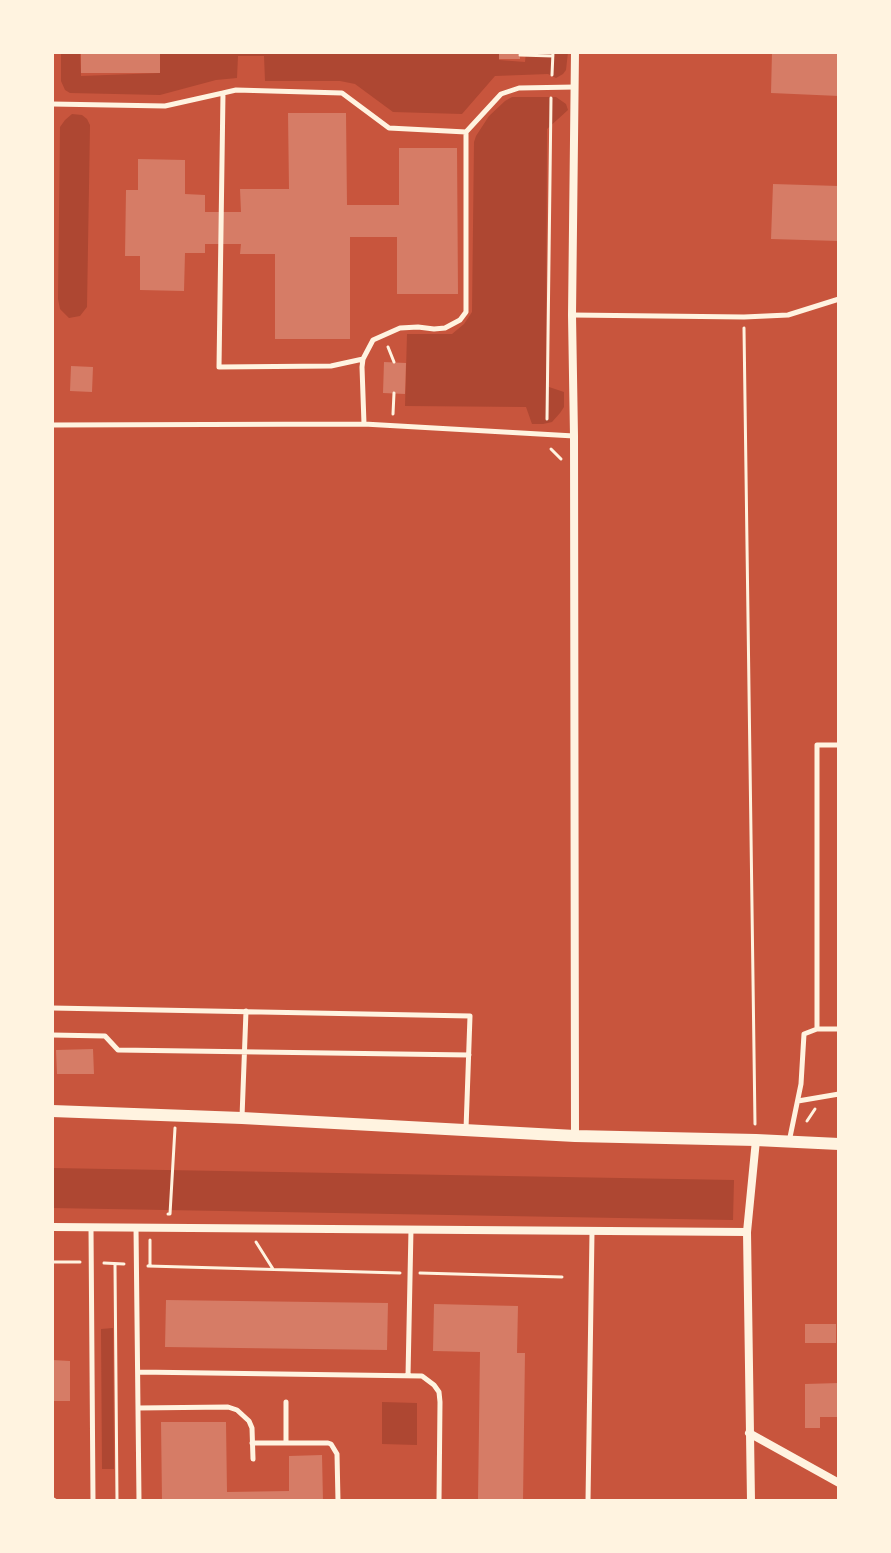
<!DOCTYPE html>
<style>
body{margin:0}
#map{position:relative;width:891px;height:1553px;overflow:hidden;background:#c8553d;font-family:Barlow,sans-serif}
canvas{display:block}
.frame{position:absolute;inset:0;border:54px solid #fff3e0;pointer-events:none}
</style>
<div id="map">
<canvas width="891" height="1553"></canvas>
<div class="frame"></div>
</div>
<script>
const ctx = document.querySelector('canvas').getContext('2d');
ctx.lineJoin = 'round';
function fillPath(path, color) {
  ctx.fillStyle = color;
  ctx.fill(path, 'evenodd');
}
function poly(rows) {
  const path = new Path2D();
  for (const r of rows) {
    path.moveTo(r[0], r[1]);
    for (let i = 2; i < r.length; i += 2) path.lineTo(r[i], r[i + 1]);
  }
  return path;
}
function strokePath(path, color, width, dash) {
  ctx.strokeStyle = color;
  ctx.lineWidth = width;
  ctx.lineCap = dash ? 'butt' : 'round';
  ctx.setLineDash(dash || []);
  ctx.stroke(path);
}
fillPath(poly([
 [61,52,80,52,81,76,160,73,160,52,499,52,499,60,525,62,526,52,568,52,566,70,563,74,556,78,548,74,495,76,462,114,393,112,355,84,340,81,265,81,264,56,238,56,237,78,216,80,160,95,70,93,65,90,61,81],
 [512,97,556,97,566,104,568,110,547,129,546,386,564,392,564,407,560,413,552,422,543,424,532,424,526,407,405,406,407,334,452,334,464,324,472,312,474,142,476,136,489,116,505,101],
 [72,114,82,115,87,119,90,125,87,307,80,316,69,318,60,309,58,299,60,127,65,120],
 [52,1168,734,1180,733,1220,52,1208],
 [113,1328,114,1469,102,1469,101,1329],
 [382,1402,417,1403,417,1445,382,1444]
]), '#ae4732');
fillPath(poly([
 [81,52,160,52,160,73,81,73],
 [499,52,520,52,520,59,499,59],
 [772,52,839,52,839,96,771,93],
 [288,113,346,113,347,205,399,205,399,148,457,148,458,294,397,294,397,237,350,237,350,339,275,339,275,254,240,254,241,244,205,244,205,253,185,253,184,291,140,290,140,256,125,256,126,190,138,190,138,159,185,160,185,194,205,195,205,212,241,212,240,189,289,189],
 [773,184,839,186,839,241,771,239],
 [384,362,406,363,405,394,383,393],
 [71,366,93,367,92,392,70,391],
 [93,1049,94,1074,57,1074,56,1050],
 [166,1300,388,1303,387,1350,165,1347],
 [434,1304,518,1306,517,1353,525,1353,523,1501,478,1500,480,1352,433,1351],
 [805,1324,836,1324,836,1343,805,1343],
 [52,1360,70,1361,70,1401,52,1401],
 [839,1383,839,1417,820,1417,820,1428,805,1428,805,1384],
 [161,1422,226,1422,227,1492,289,1491,289,1456,322,1455,323,1501,162,1501]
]), '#d67c66');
strokePath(poly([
 [520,55,553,56],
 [552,75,553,52],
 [744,328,755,1124],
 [388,347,394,362],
 [393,414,394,393],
 [547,419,551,98],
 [551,449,561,459],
 [807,1121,815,1109],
 [168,1214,170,1214,175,1128],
 [256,1242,273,1269],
 [52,1262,80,1262],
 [104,1263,124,1264],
 [115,1265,117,1501],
 [150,1265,150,1240],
 [148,1266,400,1273],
 [420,1273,562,1277],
 [52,1498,57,1501]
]), '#fff3e0', 3);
strokePath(poly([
 [223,93,236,90,342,93,389,128,466,132],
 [52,104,165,106,223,93,219,367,331,366,363,359],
 [572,315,744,317,788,315,839,299],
 [364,424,362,367,363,359,373,340,400,328,418,327,434,329,445,328,460,320,466,312,466,132,501,94,519,88,575,87],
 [52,425,364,424,574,436],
 [839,745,817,745,817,1029,839,1029],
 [52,1008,470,1016,466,1129],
 [52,1035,105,1036,118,1050,469,1055],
 [798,1101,839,1094],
 [242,1117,246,1011],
 [789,1142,801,1084,804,1034,817,1029],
 [136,1227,139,1501],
 [91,1228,93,1501],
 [138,1372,422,1376,434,1385,439,1392,440,1402,439,1501],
 [408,1376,411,1229],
 [286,1402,286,1443],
 [138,1408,228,1407,237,1410,249,1421,252,1428,253,1459],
 [252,1443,328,1443,331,1444,337,1454,338,1501],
 [588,1501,592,1232]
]), '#fff3e0', 5);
strokePath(poly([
 [575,1136,574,436,572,315,575,52],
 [52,1227,747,1232],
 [749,1433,839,1483],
 [751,1501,747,1232,756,1140]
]), '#fff3e0', 8);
strokePath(poly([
 [52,1111,242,1118,575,1136,756,1140,839,1144]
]), '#fff3e0', 12);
</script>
